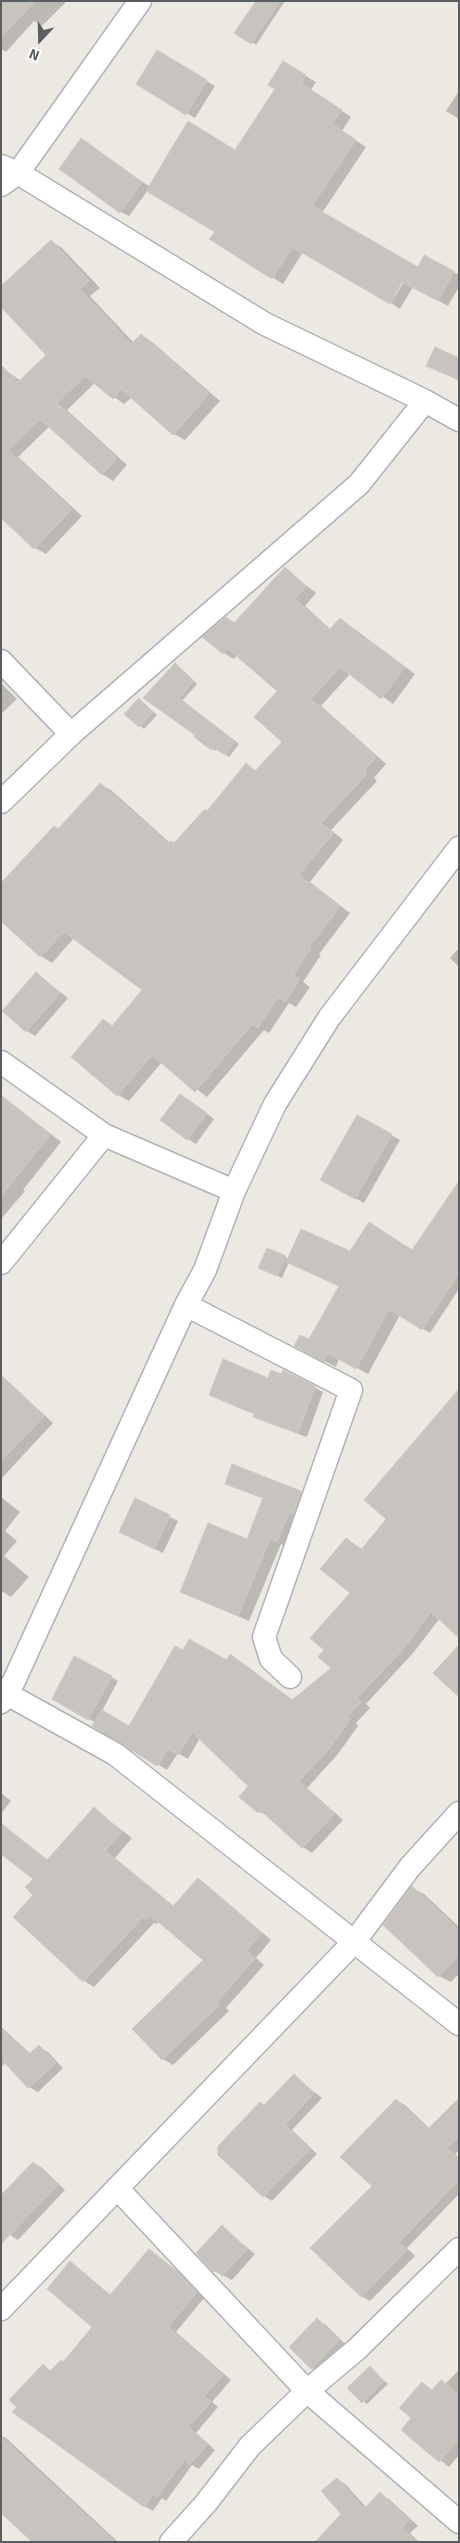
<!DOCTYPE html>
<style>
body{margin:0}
#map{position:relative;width:460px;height:2543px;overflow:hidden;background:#ece8e2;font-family:Signika,sans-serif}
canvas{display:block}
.frame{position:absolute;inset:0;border:2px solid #5a5e61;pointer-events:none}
.north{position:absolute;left:15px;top:15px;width:50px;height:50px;-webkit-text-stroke:4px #fff;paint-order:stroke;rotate:201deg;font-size:14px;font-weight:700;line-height:20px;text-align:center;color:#5a5e61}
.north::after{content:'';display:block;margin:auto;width:18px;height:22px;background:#5a5e61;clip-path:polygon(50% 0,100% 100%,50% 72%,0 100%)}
</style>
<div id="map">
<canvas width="460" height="2543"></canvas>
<div class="frame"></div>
<div class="north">N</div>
</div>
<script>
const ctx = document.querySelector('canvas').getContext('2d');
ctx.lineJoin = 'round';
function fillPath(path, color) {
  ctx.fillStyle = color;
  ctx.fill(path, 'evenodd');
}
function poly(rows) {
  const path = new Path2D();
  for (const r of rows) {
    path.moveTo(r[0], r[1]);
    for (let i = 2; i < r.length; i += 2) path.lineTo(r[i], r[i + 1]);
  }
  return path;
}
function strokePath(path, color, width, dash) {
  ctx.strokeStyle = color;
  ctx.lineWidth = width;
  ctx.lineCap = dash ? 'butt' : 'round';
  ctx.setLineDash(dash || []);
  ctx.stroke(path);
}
fillPath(poly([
 [1,1,67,1,42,26,34,21,6,52,1,49],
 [258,1,285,1,256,45,236,32],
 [158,51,215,86,195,118,138,84],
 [283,63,316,82,311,90,351,117,342,131,366,147,322,213,418,269,425,256,459,275,459,287,448,306,413,287,400,309,391,303,406,278,303,252,283,284,210,239,216,231,148,190,129,216,121,212,89,145,150,187,236,151,276,88],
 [459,91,459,119,446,111],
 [51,241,62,248,100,288,90,296,134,343,141,335,152,342,220,401,185,440,174,434,132,397,124,404,95,383,67,410,127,465,113,481,102,474,50,426,18,457,82,516,46,554,35,548,1,475,1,367,21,381,48,355],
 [285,569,316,593,305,606,331,630,341,619,415,674,393,704,351,673,321,706,386,764,374,778,377,781,331,830,343,840,310,882,350,913,319,954,321,955,303,982,310,987,296,1007,289,1003,269,1033,264,1030,207,1097,162,1062,129,1101,118,1095,104,1020,113,1026,144,990,74,938,52,963,41,956,1,919,58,831,100,784,111,790,170,843,175,844,208,812,246,765,257,771,284,742,279,691,237,655,234,659,224,653,226,618,235,623],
 [179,667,197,684,182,701,239,744,229,757,218,749,216,751,212,749,195,736,197,734,145,698],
 [1,683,17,699,1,714],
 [143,702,157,715,144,729,126,714],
 [459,948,459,967,450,958],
 [37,974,68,998,35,1036,27,1031],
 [1,1095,61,1142,23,1190,25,1191,1,1219],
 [189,1100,214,1119,196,1144,188,1139],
 [357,1116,400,1140,364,1203,322,1180],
 [459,1183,459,1289,430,1333,400,1315,368,1374,339,1358,336,1367,307,1352,310,1341,340,1287,289,1262,282,1278,263,1269,267,1249,289,1259,350,1253,413,1251],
 [284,1371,323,1392,307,1437,263,1421,256,1415,210,1394,268,1380,282,1375],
 [1,1375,53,1423,1,1479],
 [459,1391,440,1618,414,1652,366,1704,370,1708,356,1723,358,1726,338,1754,307,1788,343,1820,312,1853,303,1847,269,1816,259,1812,250,1786,200,1738,188,1759,178,1753,167,1770,94,1726,96,1723,53,1698,111,1677,118,1681,102,1711,130,1728,184,1652,227,1662,231,1655,293,1700,333,1668,326,1649,352,1593,347,1539,363,1550,388,1519],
 [233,1466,311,1498,288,1547,281,1544,249,1621,181,1592,248,1541,264,1499,227,1484],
 [1,1497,20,1512,5,1531,17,1541,4,1556,29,1577,11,1597,1,1591],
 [135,1500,178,1521,163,1553,120,1532],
 [1,1793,11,1801,1,1814],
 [94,1809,132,1838,115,1858,175,1907,198,1880,208,1886,271,1940,256,1958,264,1965,226,2008,229,2011,173,2065,163,2059,205,1960,159,1921,157,1924,154,1923,94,1987,84,1981,15,1917,35,1895,34,1879,1,1852,1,1823,49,1861],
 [412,1888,424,1894,459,1927,459,1974,451,1982,439,1976],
 [1,2027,31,2054,39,2047,48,2052,63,2068,38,2092,29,2087,6,2062,1,2067],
 [294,2076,322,2098,292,2130,317,2154,272,2201,264,2196,219,2154],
 [396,2100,405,2105,430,2129,459,2111,459,2150,455,2154,459,2158,459,2194,407,2248,415,2256,370,2301,361,2296,373,2186],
 [34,2163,42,2168,65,2190,18,2240,10,2235],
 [222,2227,255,2254,232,2280,214,2271,198,2253],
 [157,2256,187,2279,204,2298,176,2332,231,2380,212,2402,218,2407,196,2433,215,2450,199,2469,192,2465,166,2501,162,2498,153,2511,144,2506,43,2366,52,2371,64,2363,94,2327,70,2263,111,2295],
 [318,2320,326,2325,347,2346,320,2373,311,2368],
 [370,2368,388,2384,367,2404,349,2388],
 [459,2370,459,2455,449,2467,403,2430,412,2418,422,2383,433,2391,445,2384],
 [1,2436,6,2438,118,2542,34,2542,1,2505],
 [338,2479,346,2485,367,2508,380,2494,389,2499,418,2526,410,2533,419,2542,316,2542,342,2514]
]), '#0003');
const building = poly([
 [1,1,35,1,1,37,1,1],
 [256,1,280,1,251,44,234,33,256,1],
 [157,50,207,80,186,115,136,84,157,50],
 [283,61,306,75,301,83,342,110,332,124,356,140,312,206,418,267,424,255,454,271,438,301,402,282,390,304,292,247,272,279,209,239,215,232,146,191,188,121,235,150,275,89,268,85,283,61],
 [81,138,142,182,120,213,59,169,81,138],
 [51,240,89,281,80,289,131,344,141,334,209,394,173,435,121,389,113,399,85,376,57,403,117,458,102,475,40,419,8,450,72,509,34,549,1,518,1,365,18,382,46,355,1,307,1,286,51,240],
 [435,347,459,358,459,380,426,366,435,347],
 [285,567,306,586,295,599,329,630,340,618,365,640,366,638,405,667,381,699,340,667,311,699,376,757,364,771,367,774,321,823,333,833,299,875,340,906,309,947,311,948,293,975,300,979,285,1002,278,997,258,1028,252,1024,195,1092,152,1055,117,1096,71,1057,103,1019,112,1026,142,990,64,932,40,957,1,921,1,883,54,826,58,829,100,783,169,844,171,841,174,843,205,809,207,811,246,763,255,771,282,742,254,717,277,691,227,648,223,654,202,637,226,617,234,623,285,567],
 [175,663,194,681,179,698,235,741,225,755,213,747,211,750,194,737,195,735,143,698,175,663],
 [139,698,153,712,139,727,124,714,139,698],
 [36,972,60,993,26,1032,2,1011,36,972],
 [180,1094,207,1113,187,1140,160,1120,180,1094],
 [1,1096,50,1135,1,1196,1,1096],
 [357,1115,392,1134,355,1199,320,1180,357,1115],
 [459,1181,459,1273,422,1330,389,1309,356,1369,328,1353,324,1362,294,1346,300,1335,309,1339,339,1286,286,1262,301,1229,350,1251,369,1222,412,1250,459,1181],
 [267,1248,286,1256,277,1276,258,1268,267,1248],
 [223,1359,268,1378,271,1370,281,1374,283,1370,315,1386,298,1433,253,1417,254,1414,209,1395,223,1359],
 [1,1377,44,1416,1,1461,1,1377],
 [459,1389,459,1638,431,1612,405,1647,357,1698,361,1702,347,1717,350,1719,329,1749,299,1781,334,1814,302,1848,260,1810,258,1813,239,1797,248,1786,192,1732,178,1755,168,1749,157,1766,92,1726,102,1710,129,1726,175,1646,183,1650,189,1639,227,1660,230,1654,292,1700,331,1668,318,1657,324,1650,310,1638,350,1593,320,1569,346,1538,361,1550,386,1519,364,1500,459,1389],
 [232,1464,301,1491,293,1514,289,1512,277,1542,270,1539,238,1616,180,1592,208,1523,247,1539,263,1498,225,1484,232,1464],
 [135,1498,170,1515,154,1549,119,1532,135,1498],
 [459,1645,459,1697,433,1673,459,1645],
 [74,1656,112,1676,88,1720,52,1699,74,1656],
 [94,1807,122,1832,105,1851,173,1906,198,1878,262,1933,246,1951,255,1958,217,2002,219,2005,162,2060,132,2029,203,1960,150,1915,146,1920,143,1917,83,1982,13,1917,33,1895,25,1887,33,1879,1,1854,1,1824,47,1860,94,1807],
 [412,1886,459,1930,459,1955,438,1977,383,1925,412,1886],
 [1,2029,29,2054,39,2045,56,2063,28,2088,1,2059,1,2029],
 [294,2074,314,2093,285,2125,310,2149,263,2197,218,2155,218,2146,260,2102,264,2105,294,2074],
 [459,2098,459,2136,447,2148,459,2160,459,2180,399,2242,407,2250,361,2297,310,2248,372,2186,340,2157,396,2099,428,2129,459,2098],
 [33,2162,58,2185,1,2244,1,2195,33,2162],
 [222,2225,247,2249,222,2276,215,2269,213,2272,196,2253,222,2225],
 [149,2249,178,2272,197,2292,168,2327,223,2375,204,2396,211,2402,188,2427,208,2444,189,2465,184,2460,157,2497,153,2494,144,2507,12,2412,17,2407,9,2400,43,2364,50,2371,61,2360,63,2362,92,2327,47,2289,70,2261,110,2295,149,2249],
 [317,2318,339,2340,311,2369,289,2347,317,2318],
 [370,2366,384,2381,362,2403,347,2388,370,2366],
 [441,2380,459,2395,459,2439,439,2462,401,2430,411,2418,399,2408,422,2382,432,2390,441,2380],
 [1,2437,115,2542,32,2542,1,2513,1,2437],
 [337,2478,364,2509,380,2492,409,2520,402,2528,417,2542,315,2542,341,2514,321,2491,337,2478]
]);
fillPath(building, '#c7c3bf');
strokePath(building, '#d0c9c1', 1);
const minor = poly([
 [1,166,18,173,265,324,425,401,459,420],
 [1,185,18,173,140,1],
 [1,661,71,734],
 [1,802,71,734,359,484,425,401],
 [1,1062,104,1135,234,1191],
 [1,1263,104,1135],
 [186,1305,351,1390,264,1637,271,1659,290,1677],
 [7,1694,115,1754,459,2024],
 [1,1702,13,1683,186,1305,205,1270,234,1191,275,1104,329,1018,459,848],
 [117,2188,307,2391,459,2522],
 [1,2309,354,1942,410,1867,459,1813],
 [171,2542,206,2503,250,2446,307,2391,357,2349,459,2249]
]);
strokePath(minor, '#b0b3b6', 25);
strokePath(minor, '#fff', 22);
</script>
